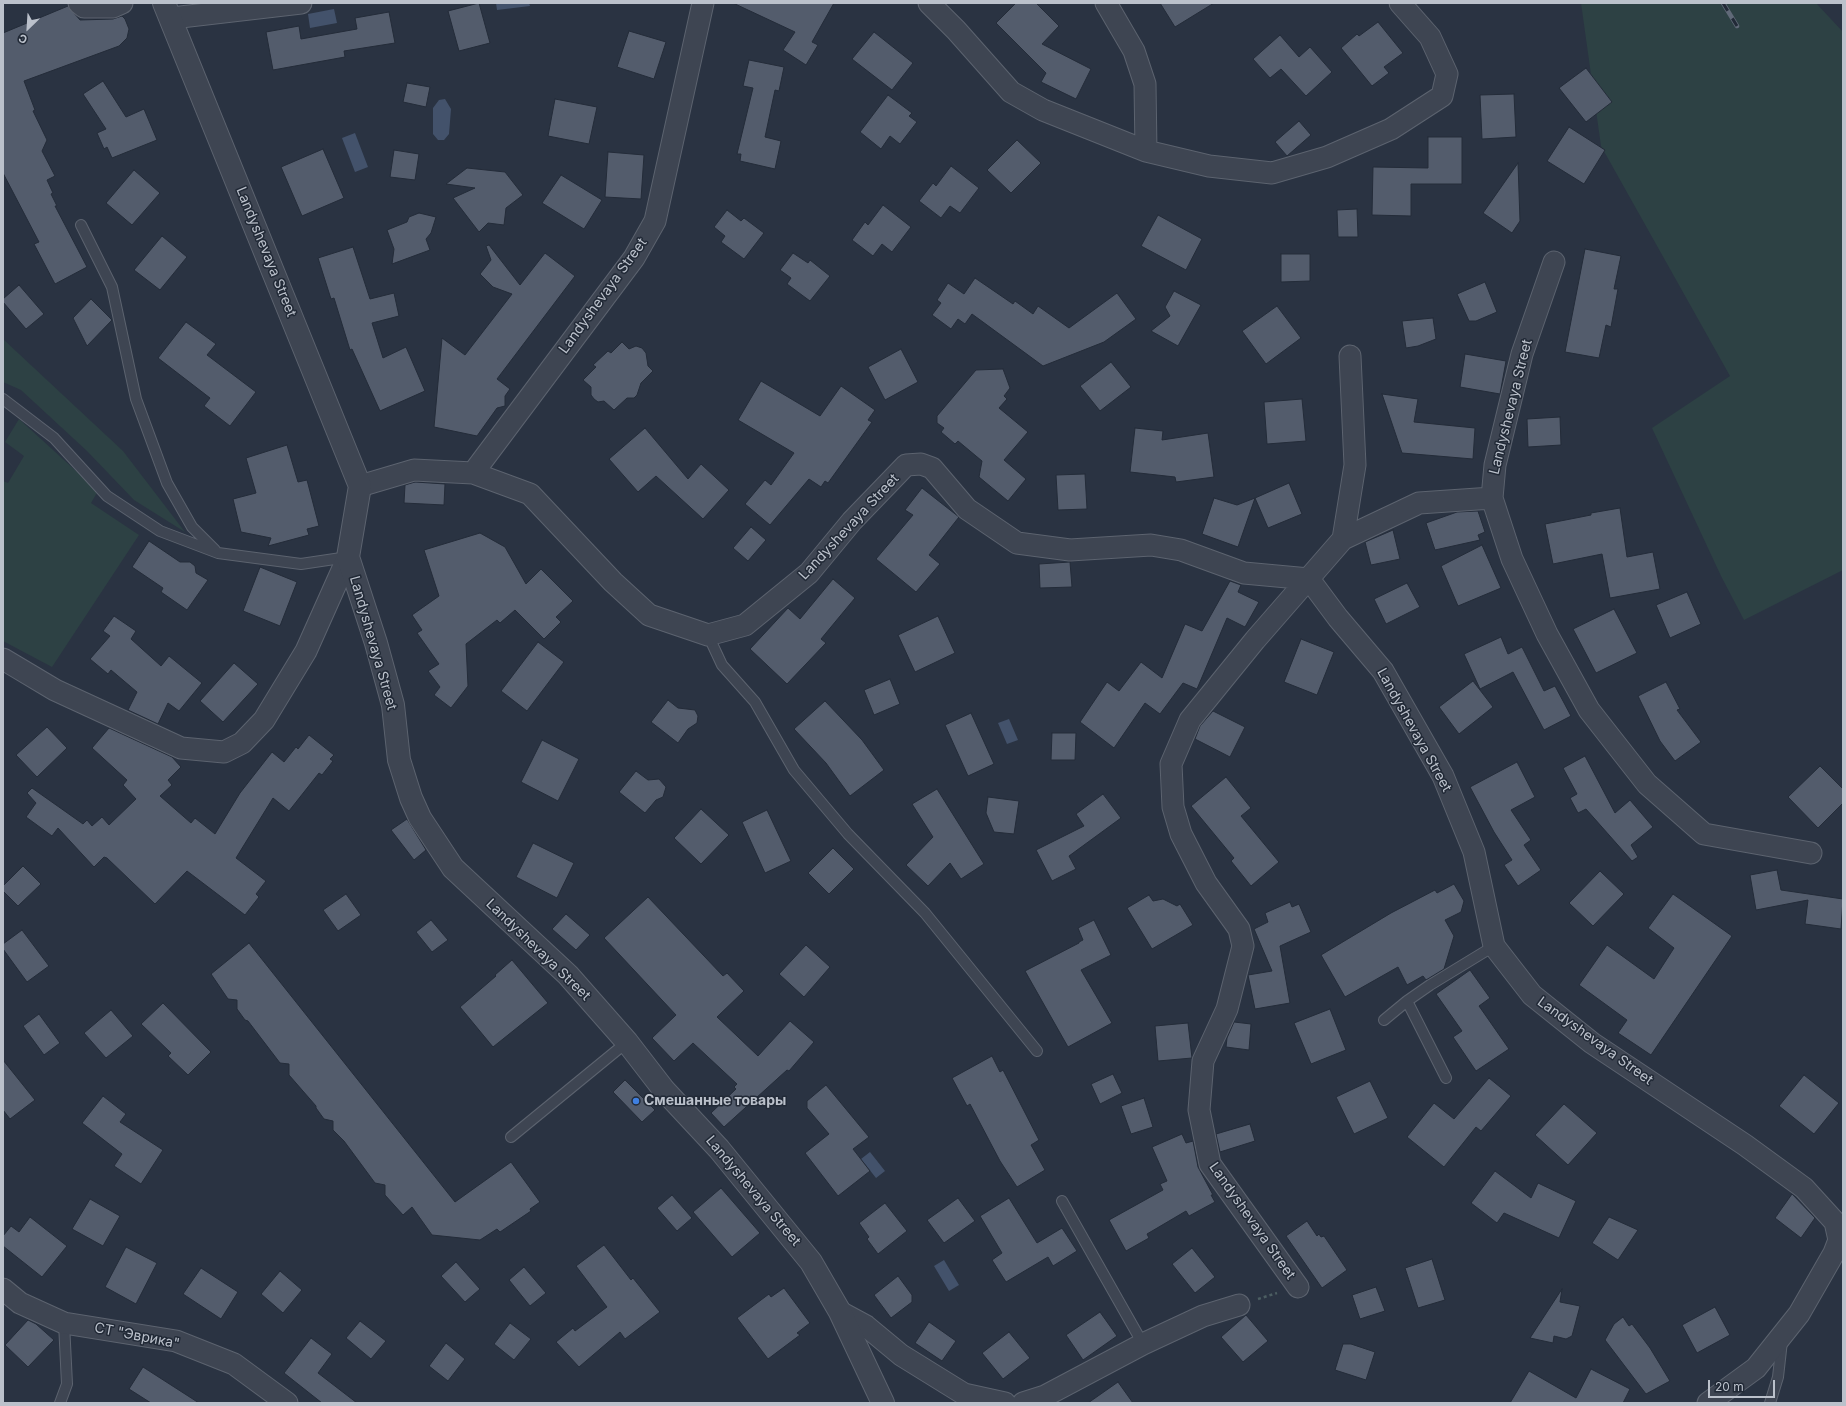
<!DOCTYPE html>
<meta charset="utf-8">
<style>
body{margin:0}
#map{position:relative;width:1846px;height:1406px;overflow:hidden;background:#2a3342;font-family:Inter,sans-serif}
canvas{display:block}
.frame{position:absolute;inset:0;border:4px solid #bbc1cb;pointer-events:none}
.north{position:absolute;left:8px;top:8px;width:40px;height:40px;-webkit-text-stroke:3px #222a37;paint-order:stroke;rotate:205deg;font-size:11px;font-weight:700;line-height:16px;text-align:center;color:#bbc1cb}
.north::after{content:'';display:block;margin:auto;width:14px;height:18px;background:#bbc1cb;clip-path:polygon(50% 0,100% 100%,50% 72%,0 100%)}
.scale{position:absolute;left:1708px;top:1380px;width:67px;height:18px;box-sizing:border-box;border:2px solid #bbc1cb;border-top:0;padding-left:5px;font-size:12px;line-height:14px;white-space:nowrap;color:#bbc1cb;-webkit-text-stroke:3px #222a37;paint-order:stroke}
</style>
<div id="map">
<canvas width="1846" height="1406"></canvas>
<div class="frame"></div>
<div class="north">С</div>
<div class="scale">20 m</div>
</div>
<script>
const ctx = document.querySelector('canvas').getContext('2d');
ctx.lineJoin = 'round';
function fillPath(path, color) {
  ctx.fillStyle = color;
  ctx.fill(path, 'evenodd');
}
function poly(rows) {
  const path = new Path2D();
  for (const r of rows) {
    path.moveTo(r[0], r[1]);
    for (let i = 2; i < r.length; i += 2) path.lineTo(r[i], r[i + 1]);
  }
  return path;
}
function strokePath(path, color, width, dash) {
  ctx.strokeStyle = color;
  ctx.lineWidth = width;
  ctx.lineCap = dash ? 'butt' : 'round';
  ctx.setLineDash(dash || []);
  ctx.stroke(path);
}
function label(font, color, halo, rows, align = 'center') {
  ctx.font = font + ' Inter,sans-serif';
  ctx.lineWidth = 3;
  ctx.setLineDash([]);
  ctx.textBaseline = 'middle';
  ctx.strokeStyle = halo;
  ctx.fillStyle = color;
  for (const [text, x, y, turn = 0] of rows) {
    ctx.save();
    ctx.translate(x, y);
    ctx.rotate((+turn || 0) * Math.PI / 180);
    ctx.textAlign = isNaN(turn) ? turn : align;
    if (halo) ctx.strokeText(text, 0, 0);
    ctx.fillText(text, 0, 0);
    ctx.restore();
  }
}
fillPath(poly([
 [1581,3,1816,3,1843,32,1843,570,1744,620,1721,576,1652,428,1730,376,1601,146],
 [3,339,123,451,185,532,134,500,87,451,21,390,3,382],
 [19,419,98,491,91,503,139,535,52,667,3,641,3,481,8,483,24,456,5,442]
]), '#2d4144');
fillPath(poly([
 [496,3,529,3,530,6,497,10],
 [334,9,337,23,310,28,308,14],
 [445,99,451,109,449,134,444,140,438,140,433,134,433,108,439,100],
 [355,133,368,167,355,172,342,138],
 [1009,719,1018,740,1007,744,998,723],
 [870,1152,885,1171,876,1178,861,1159],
 [944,1260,959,1285,949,1291,934,1266]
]), '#43526b');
const building = poly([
 [479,3,490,43,459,51,448,11,479,3],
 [733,3,834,3,812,42,818,45,806,65,783,50,795,32,733,3],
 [1016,3,1036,3,1059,26,1042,44,1091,69,1076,99,1041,82,1046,73,996,23,1016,3],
 [1160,3,1214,3,1175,27,1160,3],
 [68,6,80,20,113,19,122,16,125,19,129,29,127,38,119,46,24,81,35,110,33,111,47,140,42,151,55,176,47,180,53,193,51,194,57,206,55,206,87,267,55,284,34,244,39,242,3,173,3,33,68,6],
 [389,12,395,43,344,51,345,57,273,70,266,32,299,26,301,39,357,29,355,18,389,12],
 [1378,22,1403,53,1384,67,1389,73,1372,86,1341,48,1357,34,1359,36,1378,22],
 [629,31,666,42,654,79,617,67,629,31],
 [874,32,913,63,892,90,852,59,874,32],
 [1280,35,1299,57,1310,47,1332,72,1306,96,1281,69,1270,78,1253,59,1280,35],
 [749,60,784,67,779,91,775,90,765,137,781,141,775,169,740,161,741,154,737,154,753,88,743,86,749,60],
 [1586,68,1612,102,1586,122,1559,88,1586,68],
 [103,81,126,117,144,109,157,140,112,158,107,147,104,149,97,133,106,129,83,94,103,81],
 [407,83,430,87,426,107,403,102,407,83],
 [1514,94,1516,137,1482,139,1480,95,1514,94],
 [888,95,912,113,909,116,917,122,900,144,890,136,881,149,860,132,888,95],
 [555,99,597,107,589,144,548,136,555,99],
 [1299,121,1311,135,1287,156,1275,142,1299,121],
 [1569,127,1605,150,1584,184,1547,161,1569,127],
 [1428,137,1462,137,1462,184,1411,184,1411,216,1372,215,1373,167,1428,168,1428,137],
 [1017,140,1041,163,1011,193,987,170,1017,140],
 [323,149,344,198,302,216,281,167,323,149],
 [394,150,419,154,415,180,390,177,394,150],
 [608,152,644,155,641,199,605,197,608,152],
 [1518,163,1520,221,1512,233,1483,213,1518,163],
 [951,166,979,188,960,213,950,206,941,218,919,201,933,183,936,186,951,166],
 [467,168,505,172,523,195,506,208,504,225,488,223,479,232,453,198,475,188,446,184,467,168],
 [134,170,160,193,132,225,106,203,134,170],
 [561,175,602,200,584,229,542,203,561,175],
 [883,205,911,227,892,252,882,244,873,256,852,240,865,222,868,225,883,205],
 [1357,209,1358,237,1338,237,1337,210,1357,209],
 [727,210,741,221,744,218,764,233,744,259,721,242,725,236,714,227,727,210],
 [419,213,436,217,431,233,426,239,430,250,392,264,394,249,387,230,407,222,409,217,419,213],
 [1158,215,1202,239,1186,270,1141,246,1158,215],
 [162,236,187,257,160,290,134,270,162,236],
 [489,245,520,285,545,253,575,276,497,379,510,389,505,396,505,406,497,408,477,436,434,427,442,338,465,355,512,294,493,287,480,274,491,260,486,246,489,245],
 [353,247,370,299,394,293,399,316,372,323,383,358,406,347,425,391,380,411,352,349,350,350,334,298,331,299,318,258,353,247],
 [1585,249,1621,256,1614,289,1618,289,1611,327,1606,325,1599,358,1565,352,1585,249],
 [793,253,808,263,810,260,830,276,810,301,787,284,791,278,780,270,793,253],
 [1281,254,1310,254,1310,281,1281,282,1281,254],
 [975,278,1013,304,1015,301,1033,314,1038,306,1069,328,1117,293,1136,319,1104,342,1043,366,972,314,965,324,958,319,951,329,932,315,941,303,937,300,948,283,964,294,975,278],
 [1485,282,1497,312,1476,321,1469,321,1457,294,1485,282],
 [19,285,44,314,26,329,3,302,3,299,19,285],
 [1174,291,1201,305,1178,346,1151,331,1170,316,1165,307,1174,291],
 [91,299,112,320,87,346,73,318,91,299],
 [1277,306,1301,338,1266,364,1242,331,1277,306],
 [1433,318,1436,339,1418,346,1406,348,1402,321,1433,318],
 [186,322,216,344,207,355,256,392,230,426,204,406,210,398,158,358,186,322],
 [622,342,629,349,636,346,642,348,646,353,648,366,653,371,641,383,637,395,634,398,627,398,614,410,604,401,598,402,594,399,591,395,591,387,583,380,596,367,593,365,608,351,611,353,622,342],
 [901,349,918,382,885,400,868,367,901,349],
 [1465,354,1506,361,1500,394,1460,387,1465,354],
 [1111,362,1131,387,1100,411,1080,386,1111,362],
 [1003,369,1010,388,1004,396,1007,399,999,408,1028,432,1004,460,1026,479,1008,501,979,477,982,461,958,441,955,444,941,432,944,428,937,423,937,416,976,370,1003,369],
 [761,381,820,416,841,386,875,410,868,420,872,422,828,483,825,481,821,487,809,479,770,525,745,504,765,480,771,485,794,453,738,420,761,381],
 [1382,394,1418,399,1414,422,1475,428,1473,459,1402,453,1382,394],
 [1302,399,1306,441,1267,444,1264,402,1302,399],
 [1560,417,1561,445,1528,447,1527,419,1560,417],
 [645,428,688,479,701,464,729,490,703,519,656,476,638,492,609,459,645,428],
 [1135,428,1163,431,1162,440,1208,433,1214,477,1176,482,1175,477,1130,472,1135,428],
 [287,445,298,482,307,480,319,526,307,529,309,535,268,546,271,538,241,532,233,499,256,493,246,458,287,445],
 [1085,474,1087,509,1058,510,1056,475,1085,474],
 [415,482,445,484,444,505,404,503,405,485,415,482],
 [1289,483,1302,514,1268,528,1255,498,1289,483],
 [922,488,959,517,929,555,940,564,916,592,876,559,913,515,905,510,922,488],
 [1214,498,1237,505,1255,498,1238,547,1202,534,1214,498],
 [1620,508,1627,557,1653,552,1660,589,1610,598,1602,554,1553,564,1545,524,1591,515,1591,513,1620,508],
 [1478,511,1485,532,1478,535,1480,540,1435,550,1426,523,1457,512,1478,511],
 [751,527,766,540,748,561,733,548,751,527],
 [1393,530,1400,559,1371,565,1365,542,1393,530],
 [480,533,505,547,526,584,541,569,573,601,556,617,561,622,544,639,515,610,500,623,497,620,466,644,468,686,451,708,434,695,440,687,428,671,439,664,417,633,422,630,412,615,439,596,424,550,480,533],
 [149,541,180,562,190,562,195,566,196,573,208,580,187,610,161,592,163,588,132,567,149,541],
 [1482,545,1501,588,1458,606,1441,566,1482,545],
 [1070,562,1072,587,1040,588,1039,564,1070,562],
 [260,567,297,582,280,626,243,611,260,567],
 [833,579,855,598,821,639,826,643,787,684,750,649,788,608,800,619,833,579],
 [1230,581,1241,585,1238,592,1259,602,1245,627,1227,618,1197,689,1183,683,1160,714,1145,703,1114,748,1080,722,1107,682,1119,691,1141,662,1162,678,1185,624,1202,631,1230,581],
 [1407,583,1420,607,1386,624,1374,599,1407,583],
 [1687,592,1701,624,1670,638,1656,605,1687,592],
 [1614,609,1637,653,1596,673,1573,629,1614,609],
 [114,616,136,631,131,639,161,666,169,656,202,683,179,711,168,703,158,724,128,710,137,692,111,670,108,674,90,659,110,636,103,631,114,616],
 [938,616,955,653,915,672,898,635,938,616],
 [1501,637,1508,654,1522,647,1544,691,1555,686,1571,716,1544,730,1513,672,1480,689,1464,654,1501,637],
 [1301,639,1334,652,1317,695,1284,682,1301,639],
 [538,642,564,662,527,711,501,691,538,642],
 [234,663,258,684,223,722,200,701,234,663],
 [890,679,900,704,874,715,864,690,890,679],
 [1473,681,1493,707,1459,734,1439,707,1473,681],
 [1666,682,1680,709,1677,710,1701,742,1675,761,1660,741,1638,696,1666,682],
 [668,700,678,708,695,710,698,716,697,723,688,729,678,743,651,722,668,700],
 [825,701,862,740,884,770,850,796,826,763,794,729,825,701],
 [1213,711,1245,727,1230,757,1195,739,1200,726,1213,711],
 [971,713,994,764,968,776,945,725,971,713],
 [47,727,67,748,37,777,16,755,47,727],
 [109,728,172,757,181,767,168,780,172,785,160,796,191,823,195,818,215,834,240,793,272,752,284,762,296,747,298,749,309,735,334,755,330,759,333,761,322,775,319,773,289,811,273,798,236,858,266,881,256,894,259,897,245,915,187,871,155,904,107,858,104,857,94,867,58,828,52,836,26,817,36,803,27,793,32,788,83,824,87,820,92,826,102,817,109,825,136,799,123,785,127,780,92,748,109,728],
 [1052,733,1076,733,1075,760,1051,760,1052,733],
 [542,740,579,759,558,801,521,782,542,740],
 [1585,756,1615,813,1630,800,1653,827,1631,845,1638,857,1632,861,1586,809,1578,813,1570,798,1577,794,1563,768,1585,756],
 [1517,762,1535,797,1511,810,1531,840,1524,845,1541,870,1518,886,1504,865,1512,860,1494,832,1470,787,1517,762],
 [1820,766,1843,789,1843,803,1818,828,1788,797,1820,766],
 [636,771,648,780,659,779,666,787,663,797,656,800,645,813,619,792,636,771],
 [1226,777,1251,808,1241,816,1279,862,1251,886,1231,861,1234,858,1191,806,1226,777],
 [937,789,984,864,961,879,950,863,928,886,906,865,933,837,912,804,937,789],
 [1103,794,1121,818,1069,856,1076,869,1052,881,1036,850,1084,826,1076,814,1103,794],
 [988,797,1019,801,1014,834,994,832,986,813,988,797],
 [701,809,729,835,701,864,674,838,701,809],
 [767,810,791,861,765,873,742,822,767,810],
 [407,819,426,850,414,860,391,830,407,819],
 [533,843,574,863,557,898,516,877,533,843],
 [833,848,854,869,829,894,808,873,833,848],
 [23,866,41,884,18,906,3,891,3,886,23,866],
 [1777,870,1781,890,1843,899,1841,929,1805,924,1808,900,1756,910,1750,875,1777,870],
 [1600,871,1624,894,1593,926,1569,903,1600,871],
 [1454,884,1464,901,1461,912,1445,920,1454,936,1444,969,1426,980,1423,976,1407,985,1398,967,1345,997,1321,955,1391,913,1435,890,1437,893,1454,884],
 [346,894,361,915,338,931,323,910,346,894],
 [1673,894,1732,936,1651,1055,1618,1033,1627,1020,1579,985,1607,945,1654,979,1674,948,1648,928,1673,894],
 [1149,895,1153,901,1163,899,1177,906,1180,904,1193,925,1152,949,1127,908,1149,895],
 [648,897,723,976,727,973,744,991,717,1017,758,1056,790,1021,814,1042,789,1071,787,1070,724,1127,711,1113,736,1089,734,1087,737,1084,693,1043,674,1061,652,1038,676,1015,604,938,648,897],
 [1290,902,1292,907,1299,904,1311,932,1280,946,1290,1003,1255,1009,1248,975,1272,971,1254,929,1268,922,1265,913,1290,902],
 [566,914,590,935,576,950,552,929,566,914],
 [431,920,448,940,432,952,416,932,431,920],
 [1094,920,1111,955,1081,970,1112,1023,1068,1047,1025,971,1079,943,1079,942,1083,940,1078,928,1094,920],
 [22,930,49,966,27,982,3,949,3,944,22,930],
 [249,943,455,1202,511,1162,540,1202,530,1209,531,1211,500,1232,497,1229,480,1240,432,1235,412,1207,403,1215,385,1195,385,1185,375,1183,344,1141,333,1130,333,1121,324,1119,316,1108,316,1106,289,1075,289,1064,280,1063,248,1021,245,1020,237,1009,237,1000,228,999,211,974,249,943],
 [806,945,830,967,804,997,779,974,806,945],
 [512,960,548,1003,493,1047,460,1007,496,976,495,975,512,960],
 [1470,970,1490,998,1479,1006,1509,1049,1476,1071,1453,1037,1462,1031,1436,994,1470,970],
 [163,1003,211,1052,188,1075,168,1056,171,1053,141,1024,163,1003],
 [1330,1009,1346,1050,1311,1064,1294,1023,1330,1009],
 [111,1010,133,1036,106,1058,84,1033,111,1010],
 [39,1014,60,1043,44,1055,23,1026,39,1014],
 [1234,1022,1251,1024,1249,1050,1226,1047,1227,1038,1234,1022],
 [1188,1023,1192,1058,1158,1061,1155,1026,1188,1023],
 [992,1056,1000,1072,1003,1070,1039,1140,1031,1145,1045,1170,1017,1187,1000,1161,970,1104,967,1106,952,1078,992,1056],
 [3,1060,35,1100,10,1119,3,1110,3,1060],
 [1113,1074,1122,1093,1100,1104,1091,1084,1113,1074],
 [1804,1075,1839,1103,1814,1134,1779,1106,1804,1075],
 [1489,1078,1511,1096,1481,1131,1476,1127,1444,1167,1407,1137,1434,1103,1454,1119,1489,1078],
 [625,1080,655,1110,642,1122,613,1092,625,1080],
 [1370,1081,1388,1118,1354,1134,1336,1097,1370,1081],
 [826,1085,869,1137,853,1149,870,1171,838,1196,805,1153,829,1134,807,1108,807,1101,826,1085],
 [103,1096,126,1114,120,1122,163,1150,141,1184,114,1166,122,1154,82,1123,103,1096],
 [1144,1098,1153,1127,1131,1134,1121,1106,1144,1098],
 [1564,1104,1597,1133,1568,1165,1535,1135,1564,1104],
 [1250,1124,1255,1141,1220,1152,1216,1134,1250,1124],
 [1182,1134,1186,1143,1193,1141,1198,1167,1213,1195,1211,1195,1215,1202,1189,1216,1186,1211,1147,1234,1149,1238,1126,1251,1109,1220,1163,1190,1160,1184,1167,1181,1152,1147,1182,1134],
 [1495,1171,1531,1198,1538,1183,1576,1201,1559,1238,1504,1213,1497,1223,1471,1203,1495,1171],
 [721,1188,760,1233,732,1257,693,1212,721,1188],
 [1792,1194,1815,1218,1801,1238,1775,1218,1792,1194],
 [672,1195,692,1218,677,1231,657,1208,672,1195],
 [958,1198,975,1221,944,1243,927,1220,958,1198],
 [1009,1198,1037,1243,1062,1228,1077,1251,1053,1266,1048,1257,1006,1282,992,1260,1002,1253,980,1216,1009,1198],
 [90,1199,120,1216,103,1246,72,1229,90,1199],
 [885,1203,907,1231,878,1254,867,1239,869,1237,859,1223,885,1203],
 [30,1217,67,1246,42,1277,3,1246,3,1236,11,1226,19,1232,30,1217],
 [1609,1217,1638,1230,1618,1260,1592,1243,1609,1217],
 [1307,1221,1317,1236,1319,1234,1321,1237,1324,1236,1347,1270,1322,1288,1286,1236,1307,1221],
 [604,1245,631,1280,633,1278,660,1312,625,1339,620,1332,579,1367,556,1342,573,1328,575,1331,607,1307,576,1266,604,1245],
 [126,1247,157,1263,136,1304,105,1287,126,1247],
 [1192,1248,1215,1277,1195,1293,1172,1264,1192,1248],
 [1432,1259,1445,1300,1418,1308,1405,1268,1432,1259],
 [456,1262,480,1289,465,1302,441,1276,456,1262],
 [524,1267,546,1293,530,1306,509,1280,524,1267],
 [201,1268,238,1292,221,1319,183,1294,201,1268],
 [280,1271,302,1290,283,1313,261,1294,280,1271],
 [898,1276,912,1295,912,1302,891,1318,874,1295,898,1276],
 [1376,1287,1385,1311,1360,1319,1352,1295,1376,1287],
 [784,1288,810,1323,797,1333,800,1335,768,1359,737,1318,769,1294,771,1297,784,1288],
 [1562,1289,1560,1302,1580,1306,1572,1336,1566,1339,1554,1336,1553,1343,1530,1338,1562,1289],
 [1715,1307,1730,1335,1697,1353,1682,1325,1715,1307],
 [1100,1312,1117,1336,1083,1360,1066,1335,1100,1312],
 [1246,1315,1268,1341,1243,1362,1221,1337,1246,1315],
 [1623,1317,1629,1326,1632,1324,1650,1348,1670,1381,1646,1394,1605,1340,1614,1324,1623,1317],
 [28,1320,36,1324,54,1340,28,1367,5,1345,28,1320],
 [360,1321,386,1341,371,1359,346,1338,360,1321],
 [929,1322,956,1341,942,1361,915,1343,929,1322],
 [510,1323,531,1339,514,1360,494,1344,510,1323],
 [1009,1332,1030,1358,1003,1379,982,1353,1009,1332],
 [311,1338,332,1354,318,1373,357,1403,322,1403,284,1373,311,1338],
 [446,1343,465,1359,448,1381,429,1366,446,1343],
 [1343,1344,1351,1344,1375,1352,1366,1380,1335,1370,1343,1344],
 [143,1367,199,1403,151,1403,129,1389,143,1367],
 [1591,1369,1630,1389,1623,1403,1510,1403,1529,1371,1576,1398,1591,1369],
 [1118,1382,1133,1403,1088,1403,1118,1382]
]);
fillPath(building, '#535c6c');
strokePath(building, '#242c39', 1);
const service = poly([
 [81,225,112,287,136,399,167,483,192,527,215,550],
 [3,399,54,438,107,496,160,531,218,553,301,564,348,557],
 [708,635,722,665,755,702,794,770,848,834,925,913,1037,1051],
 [1407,1001,1446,1078],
 [1384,1020,1407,1001,1430,985,1494,946],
 [511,1137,627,1042],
 [1062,1201,1143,1344],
 [60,1403,67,1384,64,1323],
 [1770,1403,1778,1377,1782,1341]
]);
const minor = poly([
 [79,3,84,7,113,7,122,3],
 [929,3,956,30,1011,92,1043,110,1146,151,1209,166,1272,173,1327,157,1391,129,1442,96,1447,74,1430,37,1400,3],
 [1106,3,1134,51,1145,84,1146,151],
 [172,18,301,3],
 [1554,262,1522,354,1495,465,1492,498,1512,559,1547,634,1589,710,1647,784,1704,834,1811,853],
 [473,473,634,258,655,221,703,3],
 [360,486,414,470,473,473,530,494,613,582,649,615,708,635,745,625,809,573,852,521,906,465,921,464,932,468,967,509,1017,543,1070,550,1151,545,1181,550,1244,573,1309,579,1338,618,1383,671,1443,776,1474,852,1494,946,1532,995,1592,1043,1745,1145,1804,1188,1835,1222,1839,1240,1834,1253,1799,1314,1756,1368,1708,1403],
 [1343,539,1419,503,1492,498],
 [3,659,55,690,181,748,224,752,242,743,264,720,306,651,348,557],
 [1298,1287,1210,1164,1199,1110,1203,1061,1227,1009,1243,946,1239,929,1206,883,1181,834,1173,807,1171,764,1190,720,1255,640,1343,539,1355,465,1350,356],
 [3,1289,20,1303,64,1323,176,1341,234,1364,287,1403],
 [840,1312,866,1326,901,1355,964,1394,1005,1403],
 [1023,1403,1045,1396,1143,1344,1203,1316,1239,1305]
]);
const tertiary = poly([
 [164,3,360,486,348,557,376,643,393,705,399,760,411,798,420,818,453,868,568,975,627,1042,664,1090,719,1149,811,1262,840,1312,883,1403]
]);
strokePath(service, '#5c636f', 12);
strokePath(minor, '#5c636f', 23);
strokePath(tertiary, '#5c636f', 24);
strokePath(poly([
 [1258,1299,1277,1293]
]), '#4c5e62', 2.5, [3, 3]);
strokePath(service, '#3e4552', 10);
strokePath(minor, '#3e4552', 21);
strokePath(tertiary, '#3e4552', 22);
const rail = poly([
 [1723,3,1737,26]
]);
strokePath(rail, '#606978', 4.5);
strokePath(rail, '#222a37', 3, [9]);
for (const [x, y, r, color] of [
 [636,1101,4,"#3f7fe0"]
]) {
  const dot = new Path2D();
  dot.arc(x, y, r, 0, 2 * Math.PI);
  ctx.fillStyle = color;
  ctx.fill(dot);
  strokePath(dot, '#222a37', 1.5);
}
label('14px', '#bbc1cb', '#222a37', [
 ["Landyshevaya Street",266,252,68],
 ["Landyshevaya Street",603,296,-54],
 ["Landyshevaya Street",1511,407,-76],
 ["Landyshevaya Street",849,527,-47],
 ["Landyshevaya Street",373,643,74],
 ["Landyshevaya Street",1414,730,61],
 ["Landyshevaya Street",538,950,44],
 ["Landyshevaya Street",1595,1041,36],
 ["Landyshevaya Street",753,1191,50],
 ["Landyshevaya Street",1252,1221,55],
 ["СТ \"Эврика\"",137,1336,11]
]);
label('bold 14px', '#bbc1cb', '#222a37', [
 ["Смешанные товары",644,1101]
], 'left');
</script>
